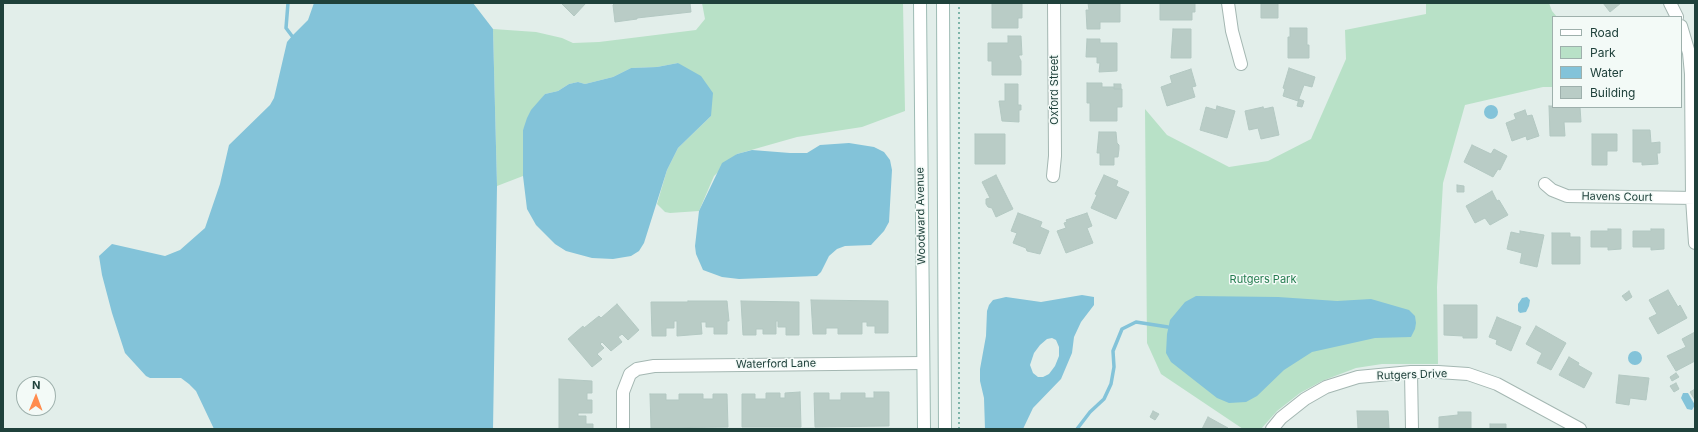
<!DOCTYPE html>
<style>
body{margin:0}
#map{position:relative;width:1698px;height:432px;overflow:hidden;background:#e2eeea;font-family:Inter,sans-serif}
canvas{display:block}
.frame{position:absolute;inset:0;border:4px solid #1f413b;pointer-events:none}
.legend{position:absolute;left:1552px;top:16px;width:130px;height:92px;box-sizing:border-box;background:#f3faf7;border:1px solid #9eb0ac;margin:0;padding:5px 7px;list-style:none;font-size:12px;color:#1f413b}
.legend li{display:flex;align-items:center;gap:8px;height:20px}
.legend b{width:20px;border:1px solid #9eb0ac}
.north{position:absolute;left:16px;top:376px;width:40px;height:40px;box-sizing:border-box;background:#f3faf7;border:1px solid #9eb0ac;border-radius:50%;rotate:1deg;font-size:11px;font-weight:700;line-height:16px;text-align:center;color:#1f413b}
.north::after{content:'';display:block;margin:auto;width:14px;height:18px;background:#ff8c4e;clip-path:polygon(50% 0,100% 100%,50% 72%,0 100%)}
</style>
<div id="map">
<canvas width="1698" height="432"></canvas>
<div class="frame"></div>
<ul class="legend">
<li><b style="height:5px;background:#fff"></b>Road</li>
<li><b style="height:11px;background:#b8e1c7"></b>Park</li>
<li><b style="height:11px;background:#83c3d9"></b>Water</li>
<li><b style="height:11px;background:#b9ccc6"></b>Building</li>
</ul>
<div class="north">N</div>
</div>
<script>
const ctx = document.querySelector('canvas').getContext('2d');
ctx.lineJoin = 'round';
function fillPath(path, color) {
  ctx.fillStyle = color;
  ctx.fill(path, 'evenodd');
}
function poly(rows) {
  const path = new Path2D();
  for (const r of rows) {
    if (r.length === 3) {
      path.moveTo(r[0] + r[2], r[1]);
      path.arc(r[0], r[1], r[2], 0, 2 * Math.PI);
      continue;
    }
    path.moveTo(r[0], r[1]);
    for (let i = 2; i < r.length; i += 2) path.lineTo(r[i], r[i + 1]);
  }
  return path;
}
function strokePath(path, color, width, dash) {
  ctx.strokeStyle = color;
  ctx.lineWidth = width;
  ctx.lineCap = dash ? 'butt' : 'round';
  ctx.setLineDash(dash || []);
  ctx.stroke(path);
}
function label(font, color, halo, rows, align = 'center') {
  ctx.font = font + ' Inter,sans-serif';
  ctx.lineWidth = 3;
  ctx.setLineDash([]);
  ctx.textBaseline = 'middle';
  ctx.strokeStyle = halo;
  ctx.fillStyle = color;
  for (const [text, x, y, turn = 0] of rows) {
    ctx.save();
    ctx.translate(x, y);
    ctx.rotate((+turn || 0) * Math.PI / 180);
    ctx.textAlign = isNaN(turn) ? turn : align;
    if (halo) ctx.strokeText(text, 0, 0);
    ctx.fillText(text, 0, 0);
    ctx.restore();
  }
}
fillPath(poly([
 [702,3,903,3,905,111,862,127,797,137,737,154,714,176,699,211,670,213,665,212,657,204,667,170,678,148,711,116,678,63,657,67,631,68,613,77,585,84,578,82,569,84,558,91,545,94,523,130,523,176,497,186,493,29,536,32,562,38,573,43,599,42,696,30,705,19],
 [1426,3,1549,3,1552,11,1557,17,1553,17,1553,87,1543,87,1465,105,1443,183,1437,287,1438,364,1382,364,1356,368,1322,381,1300,393,1277,411,1261,429,1243,429,1161,374,1147,343,1145,109,1167,135,1229,167,1268,161,1311,139,1346,59,1345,30,1426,14]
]), '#b8e1c7');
fillPath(poly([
 [314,3,473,3,493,29,497,186,493,429,214,429,196,391,189,384,181,378,150,378,146,376,125,353,112,313,102,275,99,256,112,244,165,256,180,250,205,228,220,184,229,145,270,105,274,98,287,42,292,36,308,20],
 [678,63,701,76,713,93,711,116,678,148,667,170,644,243,639,251,631,256,613,259,592,258,566,251,555,244,536,225,527,209,523,176,523,130,527,118,531,110,545,94,558,91,569,84,578,82,585,84,613,77,631,68,657,67],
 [1491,112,7],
 [849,143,874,147,884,152,890,160,892,170,889,222,884,231,871,245,845,246,837,249,829,256,821,272,817,276,739,279,722,277,703,270,696,254,695,246,699,211,722,163,737,154,752,150,790,153,807,153,820,145],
 [1082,295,1094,297,1094,305,1081,322,1074,337,1072,353,1061,379,1033,408,1023,429,985,429,984,398,980,381,980,369,986,336,987,311,989,305,993,300,1006,297,1041,302],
 [1052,338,1056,340,1059,347,1059,356,1055,366,1049,374,1043,377,1038,377,1033,373,1030,365,1034,353,1040,345,1047,339],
 [1196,296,1278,297,1337,301,1371,299,1409,310,1415,316,1416,323,1415,329,1411,337,1375,338,1312,352,1284,370,1257,396,1246,402,1229,403,1217,398,1171,362,1166,353,1167,334,1170,320,1185,302],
 [1527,297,1530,300,1529,306,1526,312,1520,313,1518,311,1518,304,1522,298],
 [1635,358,7],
 [1683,393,1688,393,1695,405,1692,410,1687,409,1681,398]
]), '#83c3d9');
strokePath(poly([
 [288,3,286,28,292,36],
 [1077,429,1090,412,1104,399,1111,384,1114,367,1113,351,1122,329,1136,322,1168,327]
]), '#83c3d9', 3.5);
const building = poly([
 [561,3,586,3,574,16,561,3],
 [615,3,690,3,691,12,637,18,637,19,615,22,613,5,615,3],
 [992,3,1022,3,1022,18,1018,18,1018,28,992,28,992,3],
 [1088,3,1120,4,1120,22,1100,22,1100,29,1087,29,1086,10,1089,10,1088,3],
 [1160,3,1195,3,1195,12,1192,12,1192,20,1160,20,1160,3],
 [1261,3,1278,3,1278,18,1261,18,1261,3],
 [1603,3,1621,3,1610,12,1603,3],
 [1290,28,1307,28,1307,45,1309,45,1309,58,1288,58,1288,37,1290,37,1290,28],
 [1173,29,1191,29,1191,58,1171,58,1173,29],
 [1008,36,1021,36,1022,55,1019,55,1019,57,1021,61,1021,75,992,75,992,61,988,61,988,43,1008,43,1008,36],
 [1087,39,1100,39,1100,43,1117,43,1117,71,1099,72,1100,63,1097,63,1097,57,1086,57,1087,39],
 [1289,68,1315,77,1312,87,1304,85,1298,101,1283,96,1285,89,1283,88,1289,68],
 [1191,69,1196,86,1192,87,1195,97,1167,106,1161,87,1172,83,1170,76,1191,69],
 [1087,83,1102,83,1102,87,1114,87,1114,89,1122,89,1122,107,1117,107,1117,121,1090,121,1090,103,1087,103,1087,83],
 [1005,84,1018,84,1018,105,1021,105,1021,110,1019,110,1019,122,1002,121,999,101,1005,101,1005,84],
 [1114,84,1121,84,1121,89,1114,89,1114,84],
 [1299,99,1304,101,1302,107,1297,106,1299,99],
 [1217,106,1235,111,1227,138,1200,130,1206,107,1216,110,1217,106],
 [1549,106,1580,107,1581,122,1564,122,1565,136,1550,136,1549,106],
 [1263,107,1264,109,1273,107,1279,135,1261,139,1258,128,1249,130,1245,111,1263,107],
 [1525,110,1527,116,1532,115,1539,136,1527,140,1526,136,1512,141,1506,123,1516,119,1514,114,1525,110],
 [1633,130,1650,130,1651,143,1660,142,1660,153,1657,153,1658,164,1642,165,1642,162,1633,162,1633,130],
 [1099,132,1116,132,1117,143,1119,145,1119,149,1118,157,1114,157,1114,165,1100,165,1100,153,1097,153,1099,132],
 [975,134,1005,134,1005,164,975,164,975,134],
 [1592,134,1617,134,1617,151,1607,151,1607,165,1592,165,1592,134],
 [1472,145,1491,154,1494,149,1507,156,1500,170,1498,169,1493,177,1464,162,1472,145],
 [996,175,1013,209,996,217,992,208,988,207,986,204,986,199,990,198,982,182,996,175],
 [1104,175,1118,181,1116,186,1129,192,1116,219,1091,208,1097,195,1095,194,1104,175],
 [1457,185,1464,186,1464,192,1457,192,1457,185],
 [1492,191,1497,201,1499,200,1508,215,1490,225,1485,218,1475,223,1466,206,1492,191],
 [1018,213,1042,222,1040,227,1049,231,1040,254,1027,251,1026,248,1013,243,1017,233,1011,231,1018,213],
 [1087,213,1092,226,1087,228,1093,243,1066,253,1057,231,1066,228,1064,223,1067,222,1066,220,1087,213],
 [1608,229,1621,229,1621,249,1608,250,1608,247,1591,247,1591,231,1608,231,1608,229],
 [1651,229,1664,229,1664,249,1651,250,1651,247,1633,247,1633,231,1651,231,1651,229],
 [1520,231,1544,235,1537,267,1520,263,1522,253,1507,249,1511,232,1520,234,1520,231],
 [1552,233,1570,233,1570,237,1580,237,1580,264,1552,264,1552,233],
 [1668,290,1678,307,1680,305,1687,318,1658,334,1649,318,1657,314,1649,300,1668,290],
 [1629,291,1632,297,1626,301,1622,296,1629,291],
 [811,300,888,301,888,333,875,333,875,326,867,326,867,322,862,322,862,334,838,334,838,328,826,328,826,334,813,334,811,300],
 [688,301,727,301,729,321,727,321,727,334,714,334,714,327,706,327,706,322,701,322,702,334,677,336,677,321,674,321,674,328,666,328,666,336,652,336,651,302,688,302,688,301],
 [741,301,799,302,799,335,786,335,786,327,778,327,778,321,776,321,776,334,763,334,763,329,756,329,756,335,743,335,741,301],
 [617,304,639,330,628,340,622,334,618,337,622,342,611,351,602,342,600,344,604,348,597,354,602,359,592,367,568,339,583,326,584,328,599,316,601,318,617,304],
 [1444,305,1477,305,1477,338,1463,338,1463,336,1444,335,1444,305],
 [1497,317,1521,327,1511,351,1496,344,1497,340,1489,337,1497,317],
 [1536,326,1566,343,1551,370,1537,363,1542,353,1526,344,1536,326],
 [1695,332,1695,361,1676,371,1667,356,1686,347,1682,339,1695,332],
 [1569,357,1579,363,1578,365,1592,373,1584,388,1559,375,1569,357],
 [1676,373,1679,377,1672,381,1670,377,1676,373],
 [1619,375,1649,378,1646,400,1630,398,1629,405,1616,403,1619,375],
 [559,379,592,381,592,393,587,393,587,400,592,400,592,413,578,413,578,416,586,416,586,424,593,424,593,429,559,429,559,379],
 [1676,383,1679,389,1674,392,1670,386,1676,383],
 [1695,389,1695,400,1690,392,1695,389],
 [800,392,801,427,742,427,742,394,755,394,755,399,766,399,766,393,780,393,780,398,785,398,785,393,800,392],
 [874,392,889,392,889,426,815,427,814,393,829,393,829,400,841,400,841,393,865,393,865,398,874,398,874,392],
 [650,394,666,394,666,400,679,400,679,394,703,394,703,399,713,399,713,394,727,394,728,427,651,428,650,394],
 [1153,411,1159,414,1155,420,1150,417,1153,411],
 [1357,411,1388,411,1389,429,1358,429,1357,411],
 [1458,412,1471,412,1471,429,1439,429,1439,417,1458,415,1458,412],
 [1208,417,1228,428,1227,429,1202,429,1208,417],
 [1490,424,1506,424,1506,429,1490,429,1490,424]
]);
fillPath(building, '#b9ccc6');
strokePath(building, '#b3c8c2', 1);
const street = poly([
 [1228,3,1232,31,1241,64],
 [1670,3,1677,17],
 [1681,26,1689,53,1691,74,1692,198,1695,243],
 [1053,176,1055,156,1054,3],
 [1545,184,1552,190,1567,196,1695,198],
 [1411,372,1412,429],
 [623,429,623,392,630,374,637,369,654,366,923,363],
 [1272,429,1281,418,1305,399,1326,387,1358,377,1411,372,1438,372,1468,374,1497,384,1580,429]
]);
const secondary = poly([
 [920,3,924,429],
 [943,3,945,429]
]);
strokePath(street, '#a4b7b2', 14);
strokePath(secondary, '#9ebbb4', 14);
strokePath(poly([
 [959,429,959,3]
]), '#7eb5aa', 2, [2, 3]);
strokePath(street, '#fff', 12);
strokePath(secondary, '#fff', 12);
label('11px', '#1f413b', '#f3faf7', [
 ["Oxford Street",1055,90,-90],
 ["Havens Court",1617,197,1],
 ["Woodward Avenue",921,216,-91],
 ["Waterford Lane",776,364,-1],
 ["Rutgers Drive",1412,375,-2]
]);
label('11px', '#257d50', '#f3faf7', [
 ["Rutgers Park",1263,280]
]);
</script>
